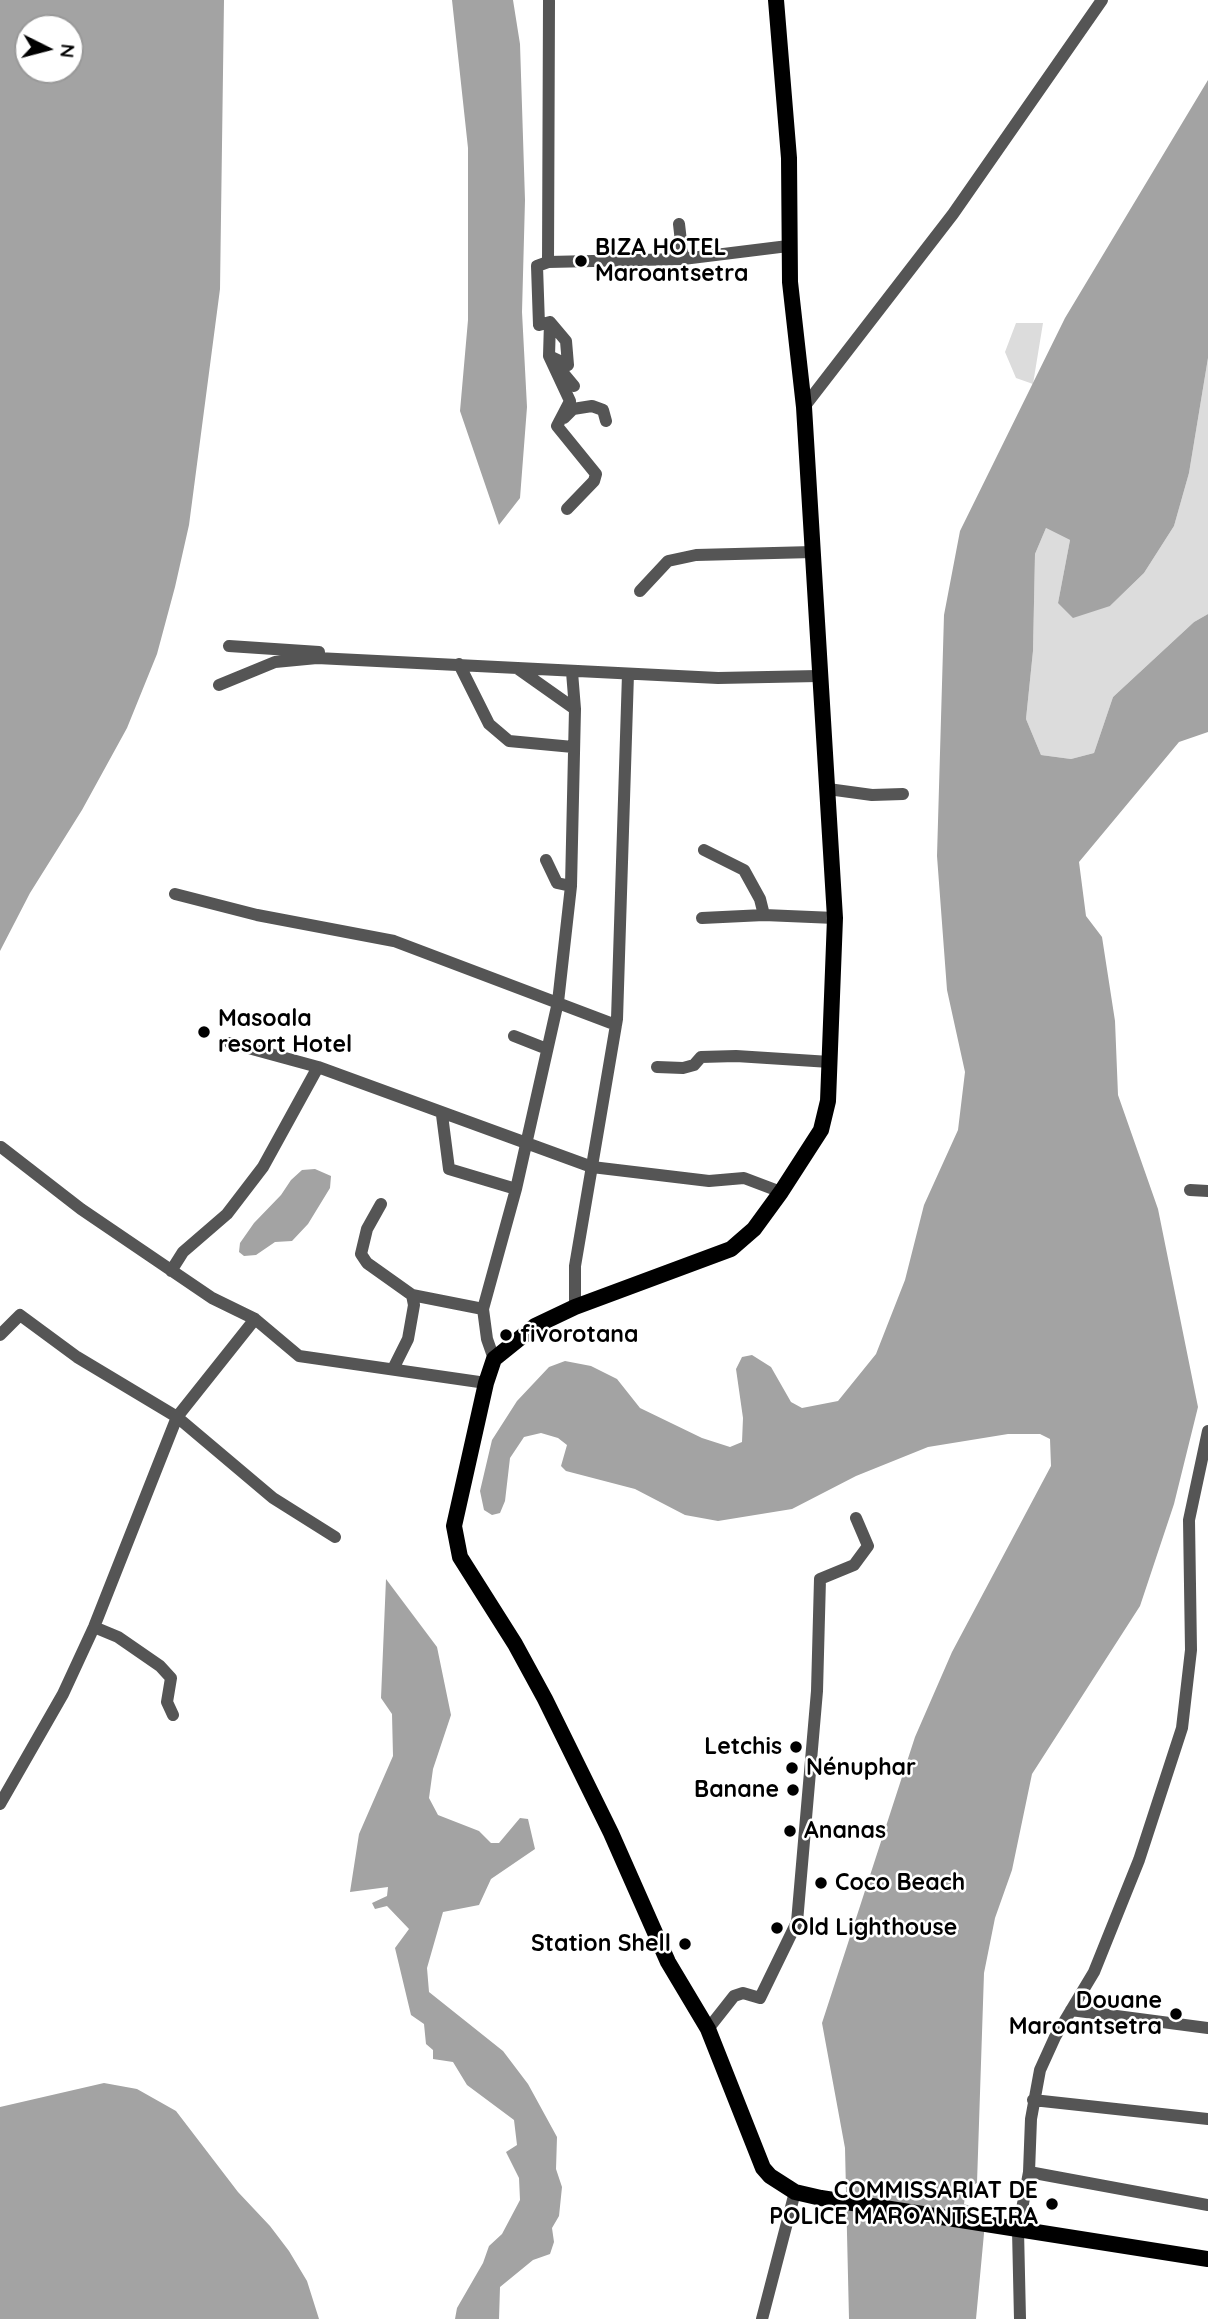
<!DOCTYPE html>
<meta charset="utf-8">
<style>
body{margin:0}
#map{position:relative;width:1208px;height:2319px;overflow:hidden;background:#fff;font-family:Quicksand,sans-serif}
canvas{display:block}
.north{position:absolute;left:14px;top:14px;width:70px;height:70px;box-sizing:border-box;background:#fff;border:2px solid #999;border-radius:50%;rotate:96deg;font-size:19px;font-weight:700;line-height:28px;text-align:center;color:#000}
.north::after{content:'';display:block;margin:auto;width:24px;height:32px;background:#000;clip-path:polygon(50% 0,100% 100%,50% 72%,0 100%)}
</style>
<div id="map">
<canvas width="1208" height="2319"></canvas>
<div class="north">N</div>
</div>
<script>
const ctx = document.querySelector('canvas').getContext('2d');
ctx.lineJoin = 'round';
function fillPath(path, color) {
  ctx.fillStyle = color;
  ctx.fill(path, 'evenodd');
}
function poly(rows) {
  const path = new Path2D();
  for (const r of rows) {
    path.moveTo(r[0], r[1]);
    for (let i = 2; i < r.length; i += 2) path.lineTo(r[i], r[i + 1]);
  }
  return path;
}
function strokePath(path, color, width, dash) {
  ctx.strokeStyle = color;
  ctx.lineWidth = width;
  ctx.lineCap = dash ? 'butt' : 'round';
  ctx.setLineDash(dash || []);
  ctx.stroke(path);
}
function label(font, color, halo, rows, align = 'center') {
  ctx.font = font + ' Quicksand,sans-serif';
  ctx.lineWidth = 5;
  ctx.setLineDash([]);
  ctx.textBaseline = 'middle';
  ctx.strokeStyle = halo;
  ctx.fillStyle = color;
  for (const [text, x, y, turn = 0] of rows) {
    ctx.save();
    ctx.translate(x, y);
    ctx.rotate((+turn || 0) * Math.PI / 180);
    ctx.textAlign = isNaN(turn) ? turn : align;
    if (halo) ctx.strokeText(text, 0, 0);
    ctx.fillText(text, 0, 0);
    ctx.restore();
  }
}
fillPath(poly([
 [1016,323,1043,323,1033,384,1016,378,1005,352],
 [1208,358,1208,614,1194,622,1113,697,1094,753,1071,759,1041,755,1026,719,1033,651,1035,554,1046,528,1070,540,1058,603,1110,606,1144,573,1174,526,1189,473]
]), '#dcdcdc');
fillPath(poly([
 [0,0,224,0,220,289,189,525,175,587,157,654,127,728,82,810,30,893,0,951],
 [28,28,70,28,70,70,28,70],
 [452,0,513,0,520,44,525,200,522,312,527,407,520,498,499,525,460,411,468,320,468,148],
 [1208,80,1208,358,1189,473,1174,526,1144,573,1110,606,1073,618,1058,603,1070,540,1046,528,1035,554,1033,651,1026,719,1041,755,1071,759,1094,753,1113,697,1194,622,1208,614,1208,732,1179,742,1079,862,1086,916,1102,937,1115,1021,1118,1095,1158,1209,1198,1407,1174,1504,1140,1606,1032,1774,1012,1870,995,1918,984,1973,977,2183,966,2189,964,2204,986,2212,976,2319,849,2319,845,2148,822,2023,915,1737,952,1652,1051,1466,1050,1439,1040,1434,1008,1434,928,1447,856,1476,792,1509,718,1521,685,1515,635,1489,566,1471,561,1466,567,1445,558,1438,541,1433,524,1437,510,1458,505,1501,500,1513,492,1515,484,1510,480,1491,492,1440,517,1401,549,1367,565,1361,591,1366,617,1379,640,1408,702,1438,730,1447,742,1442,743,1418,736,1369,742,1357,752,1355,771,1367,791,1402,802,1408,838,1401,876,1354,905,1280,924,1205,958,1130,965,1072,947,990,937,856,944,615,960,531,1065,318],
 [315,1169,331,1176,330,1188,308,1224,292,1241,275,1242,256,1255,244,1256,239,1252,240,1243,254,1223,281,1195,291,1180,302,1170],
 [386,1579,437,1647,451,1715,433,1769,429,1798,438,1815,479,1831,491,1843,499,1843,520,1818,528,1819,535,1849,491,1879,479,1905,443,1912,427,1968,429,1992,503,2051,528,2084,557,2137,556,2169,562,2187,559,2216,552,2228,554,2242,550,2254,533,2260,500,2287,499,2319,455,2319,457,2308,483,2263,489,2246,502,2234,520,2200,519,2178,506,2152,517,2145,514,2120,467,2085,453,2062,433,2059,433,2050,426,2044,424,2024,411,2015,395,1948,409,1929,387,1906,375,1909,372,1903,387,1896,388,1887,350,1892,359,1834,393,1756,392,1714,381,1698],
 [104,2083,137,2089,176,2111,238,2192,270,2226,289,2251,307,2281,319,2319,0,2319,0,2107]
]), '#a3a3a3');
strokePath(poly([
 [679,224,683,259],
 [548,262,549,1],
 [550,322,549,356,574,386],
 [804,407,953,214,1102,0],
 [564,418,573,409,592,406,603,410,606,421],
 [567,509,594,481,596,474,557,426,570,401,549,356,568,365,566,341,550,322,539,325,537,266,548,262,683,259,788,246],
 [640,591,668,561,696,555,813,552],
 [229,646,319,652],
 [459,664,489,724,509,741,573,747],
 [572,672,575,709],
 [219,685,275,662,317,658,718,678,818,676],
 [828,789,872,795,903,794],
 [704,850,744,870,760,899,764,915],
 [546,860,557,883,571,886],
 [175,894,257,915,394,941,616,1025],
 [702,918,764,915,835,918],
 [514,1036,547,1049],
 [230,1043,318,1067,592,1167,709,1181,744,1178,781,1192],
 [657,1067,683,1068,694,1065,701,1057,736,1056,830,1062],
 [442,1115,449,1169,516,1189],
 [1,1147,81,1209,212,1298,255,1319,299,1356,486,1383],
 [1190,1190,1208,1191],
 [381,1204,367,1229,361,1254,367,1263,412,1295,414,1305,408,1339,394,1367],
 [171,1271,183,1252,227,1214,263,1167,318,1067],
 [412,1295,483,1309],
 [575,1307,575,1266,617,1019,628,674],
 [0,1335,20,1315,77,1357,177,1417,273,1498,335,1537],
 [494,1359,487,1339,483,1309,516,1189,558,1002,571,886,575,709,517,668],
 [94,1627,118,1637,160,1666,171,1678,167,1702,173,1715],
 [0,1804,63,1694,94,1627,177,1417,255,1319],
 [1071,2010,1208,2028],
 [708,2029,734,1996,743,1993,760,1998,797,1922,817,1691,820,1579,854,1565,868,1546,856,1518],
 [1033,2100,1208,2119],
 [1029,2172,1208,2205],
 [762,2319,795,2192],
 [1020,2319,1018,2230,1029,2172,1031,2119,1040,2070,1055,2037,1094,1972,1139,1860,1182,1728,1191,1650,1189,1520,1208,1431]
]), '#555', 12);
strokePath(poly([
 [776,0,789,158,790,282,804,407,835,918,828,1101,821,1130,781,1192,754,1229,731,1249,575,1307,535,1326,494,1359,486,1383,454,1526,460,1557,515,1644,545,1699,611,1833,668,1962,708,2029,763,2168,770,2176,795,2192,821,2198,1208,2259]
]), '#000', 16);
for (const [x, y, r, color] of [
 [581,261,7,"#000"],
 [204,1032,7,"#000"],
 [506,1335,7,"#000"],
 [796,1747,7,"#000"],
 [792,1768,7,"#000"],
 [793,1790,7,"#000"],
 [790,1831,7,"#000"],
 [821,1883,7,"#000"],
 [777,1928,7,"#000"],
 [685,1944,7,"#000"],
 [1176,2014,7,"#000"],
 [1052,2204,7,"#000"]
]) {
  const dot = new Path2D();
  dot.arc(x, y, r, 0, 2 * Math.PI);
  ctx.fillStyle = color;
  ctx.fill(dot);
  strokePath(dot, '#fff', 2.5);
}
label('bold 23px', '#000', '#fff', [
 ["BIZA HOTEL",595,248],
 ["Maroantsetra",595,274],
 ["Masoala",218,1019],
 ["resort Hotel",218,1045],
 ["fivorotana",520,1335],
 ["Letchis",782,1747,"right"],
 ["Nénuphar",806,1768],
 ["Banane",779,1790,"right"],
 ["Ananas",804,1831],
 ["Coco Beach",835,1883],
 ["Old Lighthouse",791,1928],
 ["Station Shell",671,1944,"right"],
 ["Douane",1162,2001,"right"],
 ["Maroantsetra",1162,2027,"right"],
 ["COMMISSARIAT DE",1038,2191,"right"],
 ["POLICE MAROANTSETRA",1038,2217,"right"]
], 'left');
</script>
